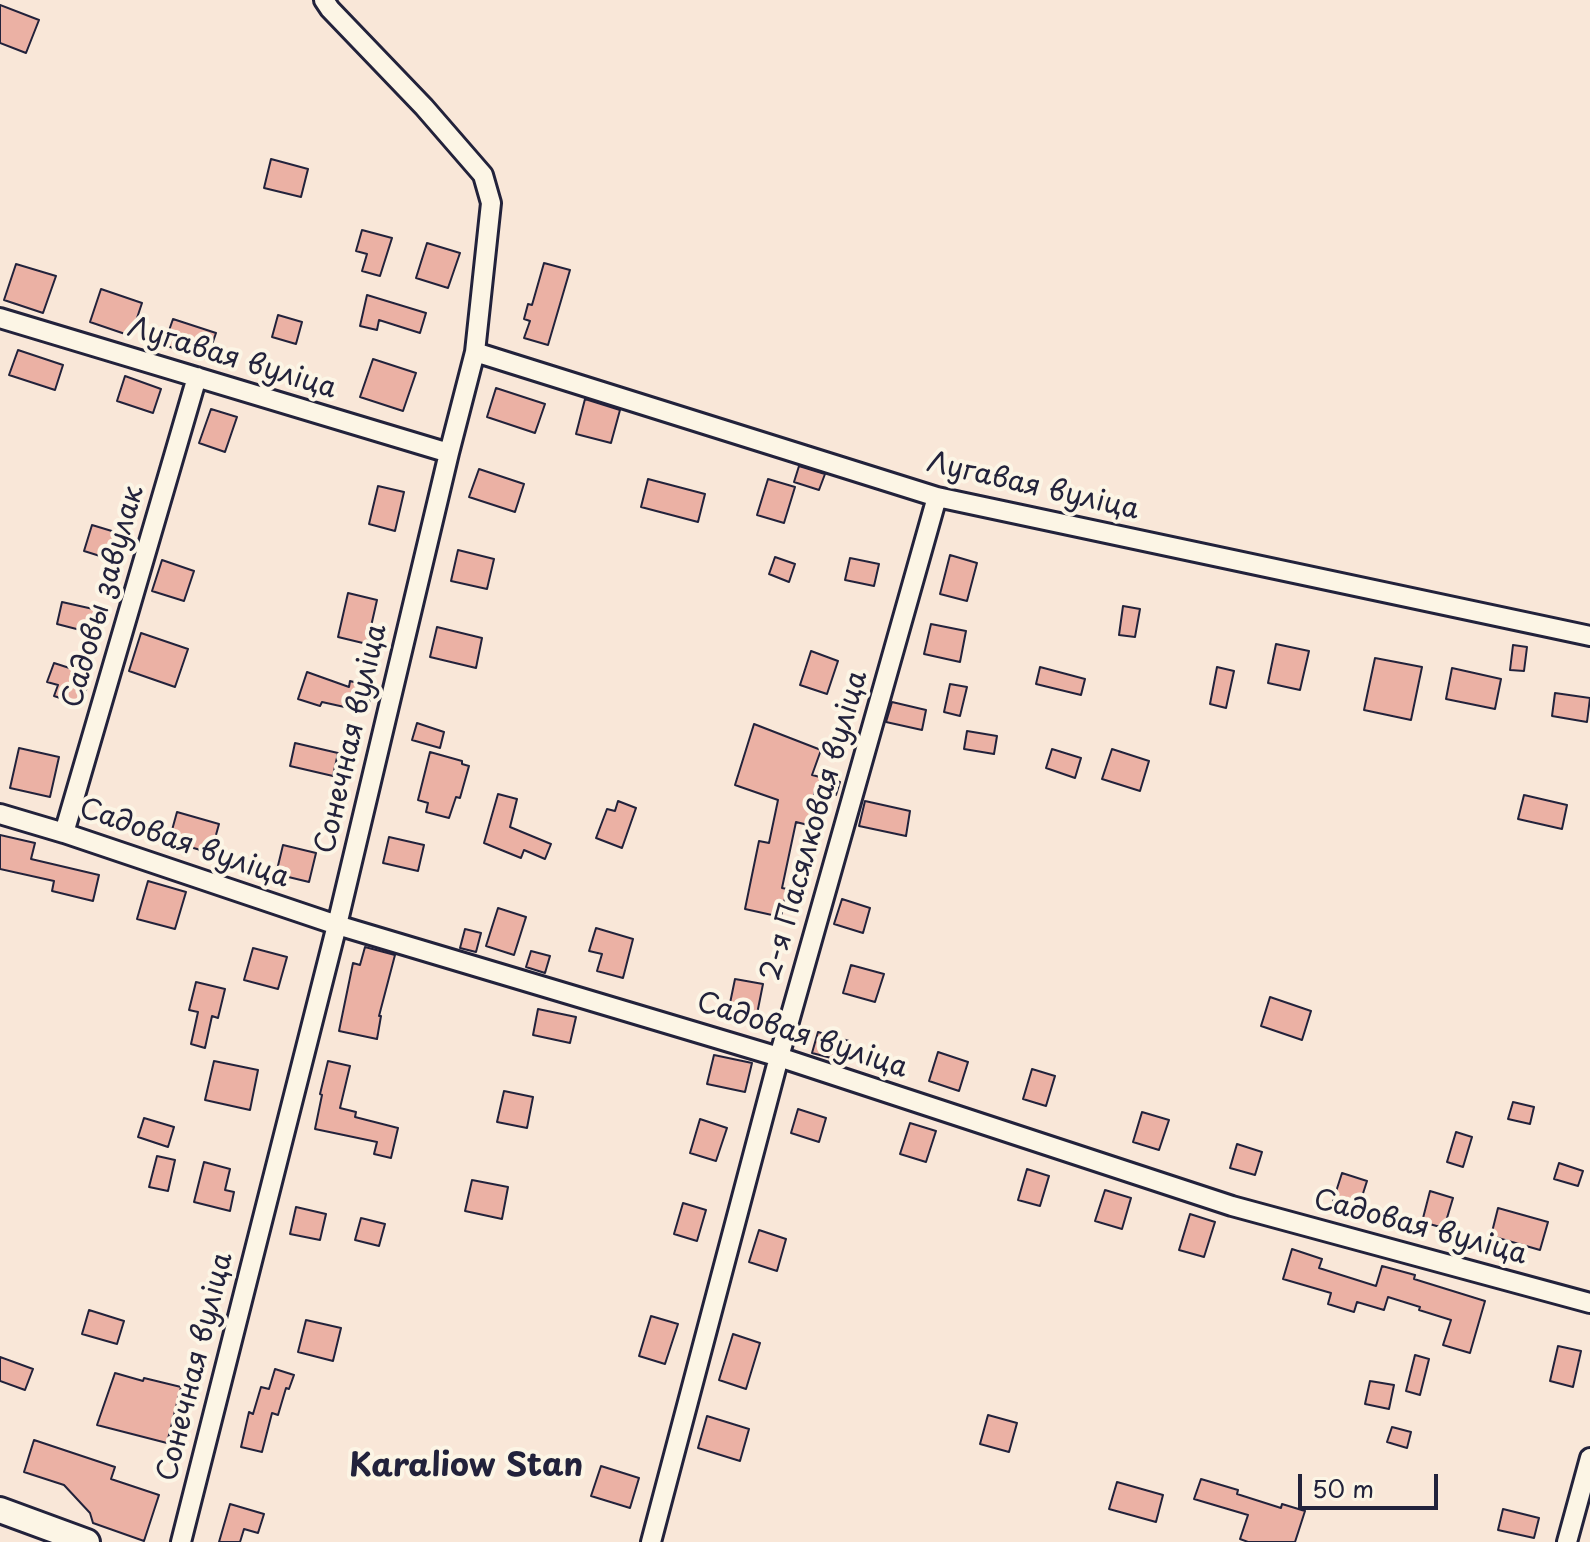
<!DOCTYPE html>
<meta charset="utf-8">
<style>
body{margin:0}
#map{position:relative;width:1590px;height:1542px;overflow:hidden;background:#f9e7d8;font-family:"Playpen Sans",sans-serif}
canvas{display:block}
.scale{position:absolute;left:1298px;top:1474px;width:140px;height:36px;box-sizing:border-box;border:4px solid #22223b;border-top:0;padding-left:10px;font-size:24px;line-height:28px;white-space:nowrap;color:#22223b;-webkit-text-stroke:6px #fcf5e5;paint-order:stroke}
</style>
<div id="map">
<canvas width="1590" height="1542"></canvas>
<div class="scale">50 m</div>
</div>
<script>
const ctx = document.querySelector('canvas').getContext('2d');
ctx.lineJoin = 'round';
function fillPath(path, color) {
  ctx.fillStyle = color;
  ctx.fill(path, 'evenodd');
}
function poly(rows) {
  const path = new Path2D();
  for (const r of rows) {
    path.moveTo(r[0], r[1]);
    for (let i = 2; i < r.length; i += 2) path.lineTo(r[i], r[i + 1]);
  }
  return path;
}
function strokePath(path, color, width, dash) {
  ctx.strokeStyle = color;
  ctx.lineWidth = width;
  ctx.lineCap = dash ? 'butt' : 'round';
  ctx.setLineDash(dash || []);
  ctx.stroke(path);
}
function label(font, color, halo, rows, align = 'center') {
  ctx.font = font + ' "Playpen Sans",sans-serif';
  ctx.lineWidth = 8;
  ctx.setLineDash([]);
  ctx.textBaseline = 'middle';
  ctx.strokeStyle = halo;
  ctx.fillStyle = color;
  for (const [text, x, y, turn = 0] of rows) {
    ctx.save();
    ctx.translate(x, y);
    ctx.rotate((+turn || 0) * Math.PI / 180);
    ctx.textAlign = isNaN(turn) ? turn : align;
    if (halo) ctx.strokeText(text, 0, 0);
    ctx.fillText(text, 0, 0);
    ctx.restore();
  }
}
const building = poly([
 [0,5,39,20,26,53,0,43,0,5],
 [271,159,308,169,301,197,264,188,271,159],
 [362,230,392,238,380,276,362,271,367,254,356,251,362,230],
 [427,243,460,253,448,288,416,278,427,243],
 [544,263,570,270,548,345,524,338,530,321,524,319,528,304,532,305,544,263],
 [16,264,56,276,43,313,4,300,16,264],
 [101,289,142,303,131,336,90,322,101,289],
 [367,295,426,313,420,333,379,320,377,330,360,326,367,295],
 [278,315,302,322,296,344,272,337,278,315],
 [173,319,216,333,207,359,164,345,173,319],
 [18,350,63,365,55,390,9,375,18,350],
 [373,359,416,373,403,411,360,397,373,359],
 [125,376,161,389,153,413,117,401,125,376],
 [496,388,545,404,535,433,487,417,496,388],
 [585,399,620,410,611,443,576,434,585,399],
 [211,409,237,417,225,452,199,443,211,409],
 [799,466,825,474,819,490,794,482,799,466],
 [479,469,524,484,515,512,469,497,479,469],
 [648,479,705,494,698,522,641,507,648,479],
 [768,479,795,487,784,523,757,515,768,479],
 [378,486,404,492,395,531,369,524,378,486],
 [92,525,125,535,116,561,84,551,92,525],
 [458,550,494,559,487,589,451,581,458,550],
 [950,555,977,563,967,601,940,594,950,555],
 [775,557,795,564,789,582,769,574,775,557],
 [850,558,879,564,874,586,845,580,850,558],
 [162,560,194,571,184,601,152,591,162,560],
 [348,593,377,600,367,644,338,637,348,593],
 [62,602,102,611,96,634,57,624,62,602],
 [1123,606,1140,609,1135,637,1119,635,1123,606],
 [931,624,966,631,960,662,924,654,931,624],
 [437,627,482,638,476,668,430,657,437,627],
 [141,633,188,649,175,687,129,671,141,633],
 [1276,644,1309,651,1300,690,1268,683,1276,644],
 [1513,645,1527,647,1524,671,1510,670,1513,645],
 [811,651,838,661,827,694,800,685,811,651],
 [1375,658,1422,667,1411,720,1364,710,1375,658],
 [54,663,91,675,81,705,54,696,58,685,47,682,54,663],
 [1040,667,1085,679,1081,695,1036,684,1040,667],
 [1217,667,1234,671,1226,708,1210,704,1217,667],
 [1452,668,1501,679,1495,709,1446,699,1452,668],
 [307,672,349,687,350,681,373,687,367,712,322,702,320,706,298,699,307,672],
 [950,684,967,687,960,716,944,712,950,684],
 [1555,693,1590,698,1587,722,1552,716,1555,693],
 [892,702,926,710,922,730,886,722,892,702],
 [417,723,444,732,440,748,412,740,417,723],
 [754,724,821,750,812,775,840,782,836,795,815,790,808,825,796,822,782,888,787,889,781,917,745,909,759,841,769,843,778,800,735,785,754,724],
 [967,731,997,736,994,754,964,749,967,731],
 [295,743,338,753,333,776,290,766,295,743],
 [19,748,59,757,50,797,10,788,19,748],
 [1052,749,1081,758,1075,778,1046,768,1052,749],
 [1112,749,1149,761,1140,791,1102,779,1112,749],
 [430,752,462,761,462,764,469,766,460,798,456,797,449,818,426,812,428,803,418,800,430,752],
 [498,794,517,799,510,827,551,844,545,859,524,850,521,858,484,843,498,794],
 [1524,795,1567,805,1562,829,1518,819,1524,795],
 [618,801,636,808,622,848,596,838,607,809,615,811,618,801],
 [865,801,910,811,906,836,859,826,865,801],
 [177,812,219,824,211,853,169,841,177,812],
 [0,835,35,843,31,859,99,875,93,901,52,891,54,881,0,869,0,835],
 [389,837,424,845,418,871,383,863,389,837],
 [283,845,316,853,309,882,276,874,283,845],
 [148,881,186,892,175,929,137,919,148,881],
 [842,899,870,908,863,933,834,924,842,899],
 [498,908,526,917,514,955,486,946,498,908],
 [596,928,633,939,623,978,597,971,602,954,589,951,596,928],
 [465,929,481,933,476,952,460,948,465,929],
 [365,947,395,955,379,1016,381,1016,377,1039,339,1031,353,963,360,965,365,947],
 [253,948,287,957,278,989,244,980,253,948],
 [531,951,550,956,545,973,526,967,531,951],
 [851,965,884,974,875,1002,843,993,851,965],
 [735,979,763,984,757,1014,729,1008,735,979],
 [196,982,225,989,218,1018,212,1016,205,1048,191,1044,198,1012,189,1010,196,982],
 [1270,997,1311,1011,1302,1040,1261,1026,1270,997],
 [538,1009,576,1017,570,1043,533,1035,538,1009],
 [818,1032,849,1041,843,1061,812,1053,818,1032],
 [938,1052,968,1062,959,1091,929,1081,938,1052],
 [714,1055,752,1063,745,1092,707,1084,714,1055],
 [214,1061,258,1070,250,1110,205,1100,214,1061],
 [328,1061,350,1066,340,1108,356,1112,355,1117,398,1128,391,1158,374,1154,377,1142,315,1129,322,1095,320,1094,328,1061],
 [1032,1069,1055,1076,1046,1106,1023,1099,1032,1069],
 [504,1091,533,1097,527,1128,497,1122,504,1091],
 [1513,1102,1534,1107,1530,1124,1508,1119,1513,1102],
 [798,1109,826,1118,819,1142,791,1133,798,1109],
 [1142,1112,1169,1120,1159,1150,1133,1142,1142,1112],
 [144,1118,174,1127,168,1147,138,1137,144,1118],
 [700,1119,727,1128,716,1161,690,1153,700,1119],
 [910,1123,936,1131,926,1162,900,1154,910,1123],
 [1456,1132,1472,1137,1463,1167,1447,1162,1456,1132],
 [1237,1144,1262,1152,1255,1175,1230,1168,1237,1144],
 [157,1156,175,1160,168,1191,149,1187,157,1156],
 [204,1162,230,1169,225,1190,234,1192,230,1211,194,1202,204,1162],
 [1559,1163,1583,1171,1578,1186,1554,1179,1559,1163],
 [1027,1169,1049,1176,1040,1206,1018,1200,1027,1169],
 [1342,1173,1367,1181,1358,1209,1333,1201,1342,1173],
 [472,1180,508,1187,502,1219,465,1211,472,1180],
 [1105,1190,1131,1198,1122,1229,1095,1221,1105,1190],
 [1430,1191,1453,1198,1444,1228,1422,1222,1430,1191],
 [683,1203,706,1210,697,1241,674,1234,683,1203],
 [296,1207,326,1214,320,1240,290,1234,296,1207],
 [1498,1208,1548,1222,1540,1250,1491,1236,1498,1208],
 [1190,1214,1215,1222,1204,1257,1179,1250,1190,1214],
 [361,1218,385,1224,379,1246,355,1240,361,1218],
 [759,1230,786,1239,777,1271,749,1262,759,1230],
 [1292,1249,1322,1259,1319,1268,1376,1286,1382,1266,1415,1275,1414,1279,1485,1301,1470,1353,1443,1345,1451,1320,1419,1310,1420,1307,1388,1297,1384,1310,1357,1302,1354,1312,1328,1304,1331,1293,1283,1279,1292,1249],
 [89,1310,124,1321,117,1344,82,1334,89,1310],
 [651,1316,678,1324,665,1364,639,1356,651,1316],
 [306,1320,341,1328,333,1361,298,1352,306,1320],
 [733,1334,760,1343,746,1389,719,1380,733,1334],
 [1558,1346,1581,1351,1573,1387,1550,1381,1558,1346],
 [1415,1355,1429,1359,1420,1395,1406,1391,1415,1355],
 [0,1357,33,1369,25,1390,0,1381,0,1357],
 [275,1369,294,1375,289,1389,286,1388,278,1415,272,1413,262,1452,241,1447,249,1412,253,1414,261,1387,269,1389,275,1369],
 [115,1373,143,1381,144,1378,181,1387,167,1443,97,1425,115,1373],
 [1370,1381,1394,1385,1389,1409,1365,1404,1370,1381],
 [988,1415,1017,1423,1009,1452,980,1444,988,1415],
 [707,1416,749,1429,740,1461,698,1448,707,1416],
 [1392,1427,1411,1432,1407,1448,1387,1442,1392,1427],
 [34,1440,115,1467,111,1479,159,1495,144,1541,93,1523,90,1513,64,1485,24,1472,34,1440],
 [601,1466,639,1478,630,1508,591,1496,601,1466],
 [1201,1479,1238,1490,1237,1494,1281,1508,1282,1504,1305,1511,1295,1542,1248,1542,1240,1539,1248,1515,1194,1499,1201,1479],
 [1117,1482,1163,1495,1156,1522,1109,1509,1117,1482],
 [230,1504,264,1514,258,1533,244,1529,240,1542,219,1542,230,1504],
 [1503,1509,1539,1518,1534,1538,1498,1530,1503,1509]
]);
fillPath(building, '#ebb1a4');
strokePath(building, '#22223b', 2);
const street = poly([
 [0,318,449,453],
 [475,352,937,497,1590,636],
 [0,814,64,833,337,925,779,1057,1232,1206,1590,1303],
 [64,833,197,377],
 [181,1542,337,925,449,453,475,352,491,203,483,175,424,107,330,9,324,0],
 [651,1542,779,1057,937,497],
 [1567,1542,1590,1458]
]);
const secondary = poly([
 [0,1510,87,1542]
]);
strokePath(street, '#22223b', 24);
strokePath(secondary, '#22223b', 30);
strokePath(street, '#fcf5e5', 18);
strokePath(secondary, '#fcf5e5', 24);
label('28px', '#22223b', '#fcf5e5', [
 ["Лугавая вуліца",232,359,17],
 ["Лугавая вуліца",1033,487,13],
 ["Садовы завулак",104,597,-74],
 ["Сонечная вуліца",352,739,-77],
 ["2-я Пасялковая вуліца",815,826,-74],
 ["Садовая вуліца",184,844,19],
 ["Садовая вуліца",802,1036,18],
 ["Садовая вуліца",1420,1228,15],
 ["Сонечная вуліца",196,1367,-76]
]);
label('bold 32px', '#22223b', '#fcf5e5', [
 ["Karaliow Stan",466,1467]
]);
</script>
